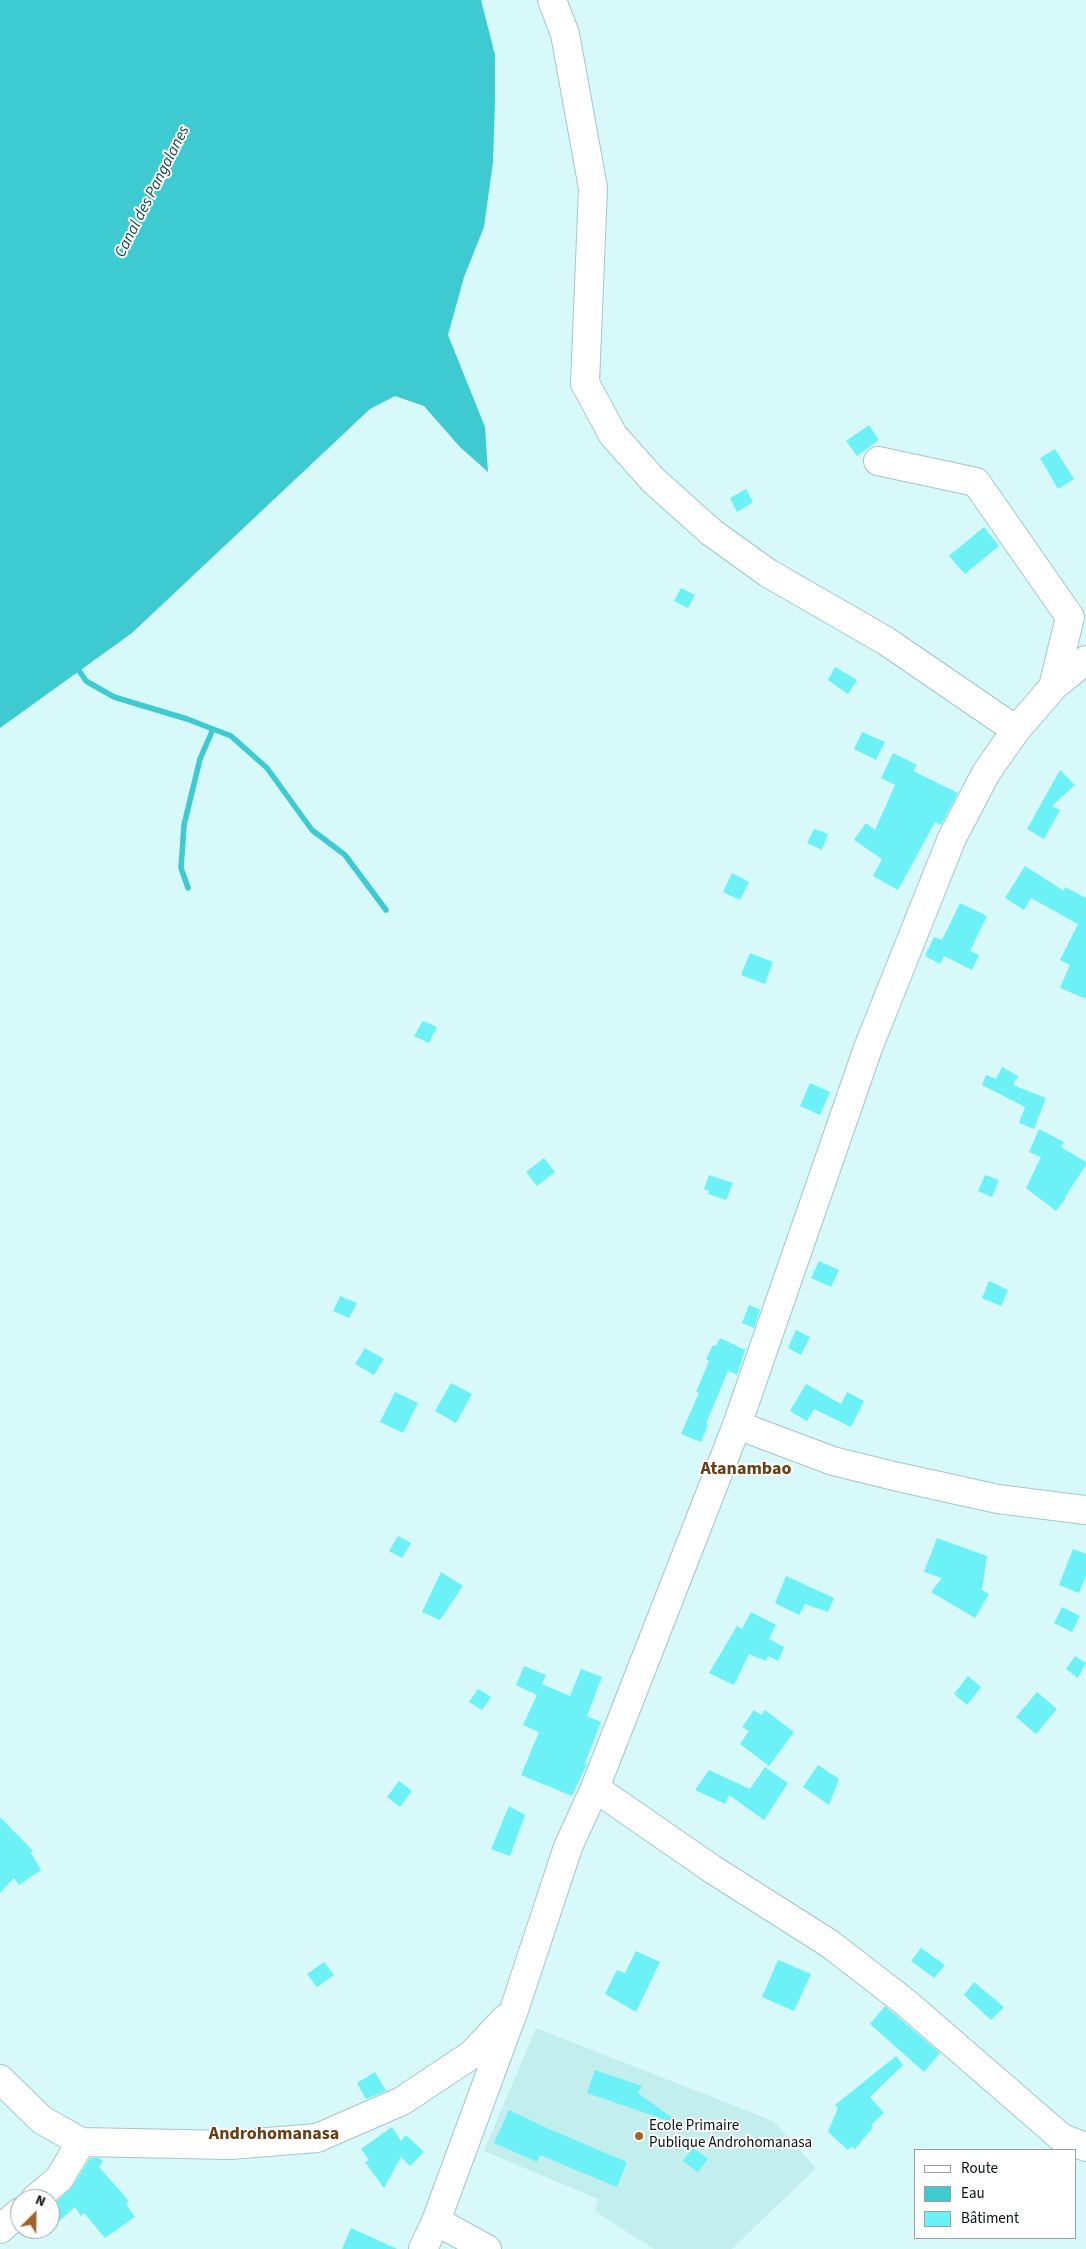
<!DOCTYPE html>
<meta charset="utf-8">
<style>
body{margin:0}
#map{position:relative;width:1086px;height:2249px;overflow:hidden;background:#d8f9fa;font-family:"Source Sans 3",sans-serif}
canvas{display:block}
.legend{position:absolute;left:914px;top:2149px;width:162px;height:90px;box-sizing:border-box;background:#fff;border:1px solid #9ba0a0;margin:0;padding:6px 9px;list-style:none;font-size:15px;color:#061111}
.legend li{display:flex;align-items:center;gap:10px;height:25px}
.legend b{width:25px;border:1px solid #9ba0a0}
.north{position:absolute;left:10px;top:2189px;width:50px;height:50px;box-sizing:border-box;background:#fff;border:1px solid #9ba0a0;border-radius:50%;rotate:23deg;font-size:14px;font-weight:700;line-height:20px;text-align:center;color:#061111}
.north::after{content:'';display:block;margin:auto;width:18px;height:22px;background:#a16528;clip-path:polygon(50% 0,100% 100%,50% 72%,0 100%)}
</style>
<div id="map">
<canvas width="1086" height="2249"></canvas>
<ul class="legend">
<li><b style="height:6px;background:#fff"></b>Route</li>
<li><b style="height:14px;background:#3dcbd1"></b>Eau</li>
<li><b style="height:14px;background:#6bf1f6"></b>Bâtiment</li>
</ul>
<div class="north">N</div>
</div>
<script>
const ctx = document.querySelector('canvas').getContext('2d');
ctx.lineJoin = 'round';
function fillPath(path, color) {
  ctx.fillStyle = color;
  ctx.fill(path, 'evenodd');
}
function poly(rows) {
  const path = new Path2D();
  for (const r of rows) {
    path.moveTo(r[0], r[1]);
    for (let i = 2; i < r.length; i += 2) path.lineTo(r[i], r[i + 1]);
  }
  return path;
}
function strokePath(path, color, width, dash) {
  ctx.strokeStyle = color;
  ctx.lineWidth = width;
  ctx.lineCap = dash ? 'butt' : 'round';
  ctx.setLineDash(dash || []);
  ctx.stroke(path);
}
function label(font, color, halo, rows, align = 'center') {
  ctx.font = font + ' "Source Sans 3",sans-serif';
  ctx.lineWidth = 4;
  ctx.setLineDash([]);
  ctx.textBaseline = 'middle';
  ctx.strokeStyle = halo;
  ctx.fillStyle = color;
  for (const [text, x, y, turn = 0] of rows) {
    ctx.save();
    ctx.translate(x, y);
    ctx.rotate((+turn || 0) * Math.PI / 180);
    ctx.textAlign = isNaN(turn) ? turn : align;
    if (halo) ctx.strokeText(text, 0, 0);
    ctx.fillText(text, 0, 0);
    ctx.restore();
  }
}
fillPath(poly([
 [536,2028,773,2121,816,2168,732,2249,654,2249,595,2211,598,2199,484,2151]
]), '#c2eeee');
fillPath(poly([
 [0,0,481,0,495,55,495,101,493,162,484,227,464,277,448,335,485,427,488,472,460,447,424,406,395,396,370,409,132,633,0,728]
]), '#3dcbd1');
strokePath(poly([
 [76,666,86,681,114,697,187,719,231,736,267,768,312,830,345,855,386,910],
 [188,888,181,868,184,825,200,759,213,729]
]), '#3dcbd1', 5.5);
fillPath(poly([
 [869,425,879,440,857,456,846,441],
 [1055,449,1074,479,1058,489,1040,458],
 [746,489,753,502,737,512,730,498],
 [984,527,999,546,965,574,949,556],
 [681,588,695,595,688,608,674,601],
 [835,667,857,680,848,694,828,680],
 [862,732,885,742,876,760,854,749],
 [893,753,917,765,913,771,958,793,941,825,935,822,898,890,873,876,882,859,854,840,866,823,875,830,895,785,881,778],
 [1060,770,1075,785,1052,806,1060,810,1044,839,1027,829],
 [814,829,828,834,822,850,807,843],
 [1025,866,1064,891,1065,887,1086,898,1086,999,1060,988,1070,965,1060,960,1078,924,1031,898,1024,910,1005,898],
 [732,873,749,882,740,900,723,892],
 [960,903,987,916,970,951,979,955,972,970,944,956,940,964,925,956,934,937,942,940],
 [750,953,773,962,765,984,741,975],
 [423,1021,437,1027,429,1043,414,1036],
 [1002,1067,1018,1076,1013,1085,1046,1098,1034,1129,1019,1123,1025,1107,982,1085,986,1075,996,1079],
 [810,1083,830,1092,820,1115,800,1106],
 [1039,1129,1064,1142,1061,1147,1086,1162,1086,1165,1065,1197,1066,1198,1056,1211,1026,1188,1041,1157,1029,1152],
 [544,1158,555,1172,537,1186,526,1172],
 [709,1175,733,1183,726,1200,708,1194,709,1191,704,1189],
 [985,1175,999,1180,992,1197,978,1191],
 [819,1261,839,1270,831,1287,811,1278],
 [989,1281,1008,1290,1001,1306,982,1298],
 [340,1296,357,1303,349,1318,333,1311],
 [749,1305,760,1310,754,1328,742,1323],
 [796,1330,810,1337,801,1355,788,1348],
 [720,1338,745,1350,737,1375,728,1371,706,1424,708,1425,701,1442,681,1434,699,1393,696,1392,709,1361,706,1359,713,1345,716,1346],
 [365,1348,384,1359,374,1375,355,1364],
 [451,1383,472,1394,456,1423,435,1411],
 [806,1384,841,1404,847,1392,864,1401,851,1427,814,1409,807,1421,790,1411],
 [395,1392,418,1403,403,1433,380,1422],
 [398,1536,411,1543,402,1558,389,1551],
 [937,1538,987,1556,982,1590,989,1594,975,1618,931,1592,942,1578,924,1572],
 [1073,1549,1086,1554,1086,1576,1079,1593,1059,1585],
 [441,1572,463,1586,440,1620,422,1612],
 [786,1576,834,1598,828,1612,805,1604,799,1615,775,1603],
 [1062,1607,1080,1616,1072,1632,1054,1623],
 [751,1612,776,1625,769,1639,784,1647,778,1661,768,1656,766,1661,749,1654,734,1685,709,1673,737,1626,742,1629],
 [1075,1656,1086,1663,1078,1678,1066,1669],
 [524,1666,546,1675,537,1695,516,1685],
 [581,1669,602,1677,587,1716,601,1722,585,1763,587,1764,572,1796,521,1775,539,1732,523,1725,542,1684,570,1696],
 [968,1676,981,1687,967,1705,954,1694],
 [478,1689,491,1697,482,1710,469,1702],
 [1037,1692,1057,1709,1036,1734,1016,1717],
 [754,1710,761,1715,765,1710,794,1732,769,1766,740,1744,749,1731,742,1727],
 [818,1765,839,1779,829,1805,803,1787],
 [765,1767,788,1783,764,1820,729,1795,725,1804,695,1790,709,1770,750,1789],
 [399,1781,412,1791,400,1807,387,1797],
 [509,1806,525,1815,510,1856,491,1849],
 [0,1817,33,1851,31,1853,41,1870,19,1885,14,1878,0,1893],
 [921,1948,945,1965,934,1978,911,1961],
 [636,1951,660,1962,636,2012,605,1994,617,1970,625,1973],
 [778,1960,811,1974,794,2011,762,1997],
 [324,1962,334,1975,317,1987,307,1974],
 [974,1982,1004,2007,991,2020,964,1995],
 [885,2006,940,2053,924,2072,870,2024],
 [896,2056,903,2065,870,2097,884,2113,871,2125,873,2127,855,2149,852,2146,848,2150,828,2132,838,2108,835,2105],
 [595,2070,642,2086,638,2093,674,2119,672,2122,587,2093],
 [375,2072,386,2091,366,2099,357,2083],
 [509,2110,549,2129,627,2162,617,2187,540,2155,537,2162,494,2143],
 [392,2127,401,2141,406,2135,424,2152,410,2166,401,2157,384,2188,365,2162,369,2160,361,2149],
 [693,2148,708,2159,698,2172,683,2161],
 [90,2158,99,2158,103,2161,99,2167,129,2201,126,2204,135,2217,105,2238,84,2213,81,2216,75,2207,50,2229,50,2207,72,2187],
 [351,2228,397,2249,342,2249]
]), '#6bf1f6');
const minor = poly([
 [878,461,976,482,1070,617,1053,687],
 [1016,730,1053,687,1086,660],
 [737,1425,833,1461,898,1477,998,1499,1086,1510],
 [595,1788,712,1869,830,1944,905,2002,1062,2138,1086,2147],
 [0,2079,42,2120,81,2142,230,2145,317,2138,402,2101,471,2055,506,2018],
 [35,2199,59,2179,81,2142],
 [436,2221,487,2249],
 [0,2229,20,2212],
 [423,2249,436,2221,514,2010,568,1847,595,1788,737,1425,868,1048,952,838,986,773,1016,730,886,641,768,573,711,532,653,480,613,435,585,383,593,188,565,34,552,0]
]);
strokePath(minor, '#a5c6c7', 30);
strokePath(minor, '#fff', 28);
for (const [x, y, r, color] of [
 [639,2136,5,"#a16528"]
]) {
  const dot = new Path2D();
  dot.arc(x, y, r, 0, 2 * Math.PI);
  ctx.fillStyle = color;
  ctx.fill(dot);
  strokePath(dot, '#fff', 2);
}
label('15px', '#061111', '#fff', [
 ["Ecole Primaire",649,2127],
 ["Publique Androhomanasa",649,2144]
], 'left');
label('italic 16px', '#034547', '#fff', [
 ["Canal des Pangalanes",153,192,-63]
]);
label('bold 18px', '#673e13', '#fff', [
 ["Atanambao",746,1470],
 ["Androhomanasa",274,2135]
]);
</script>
